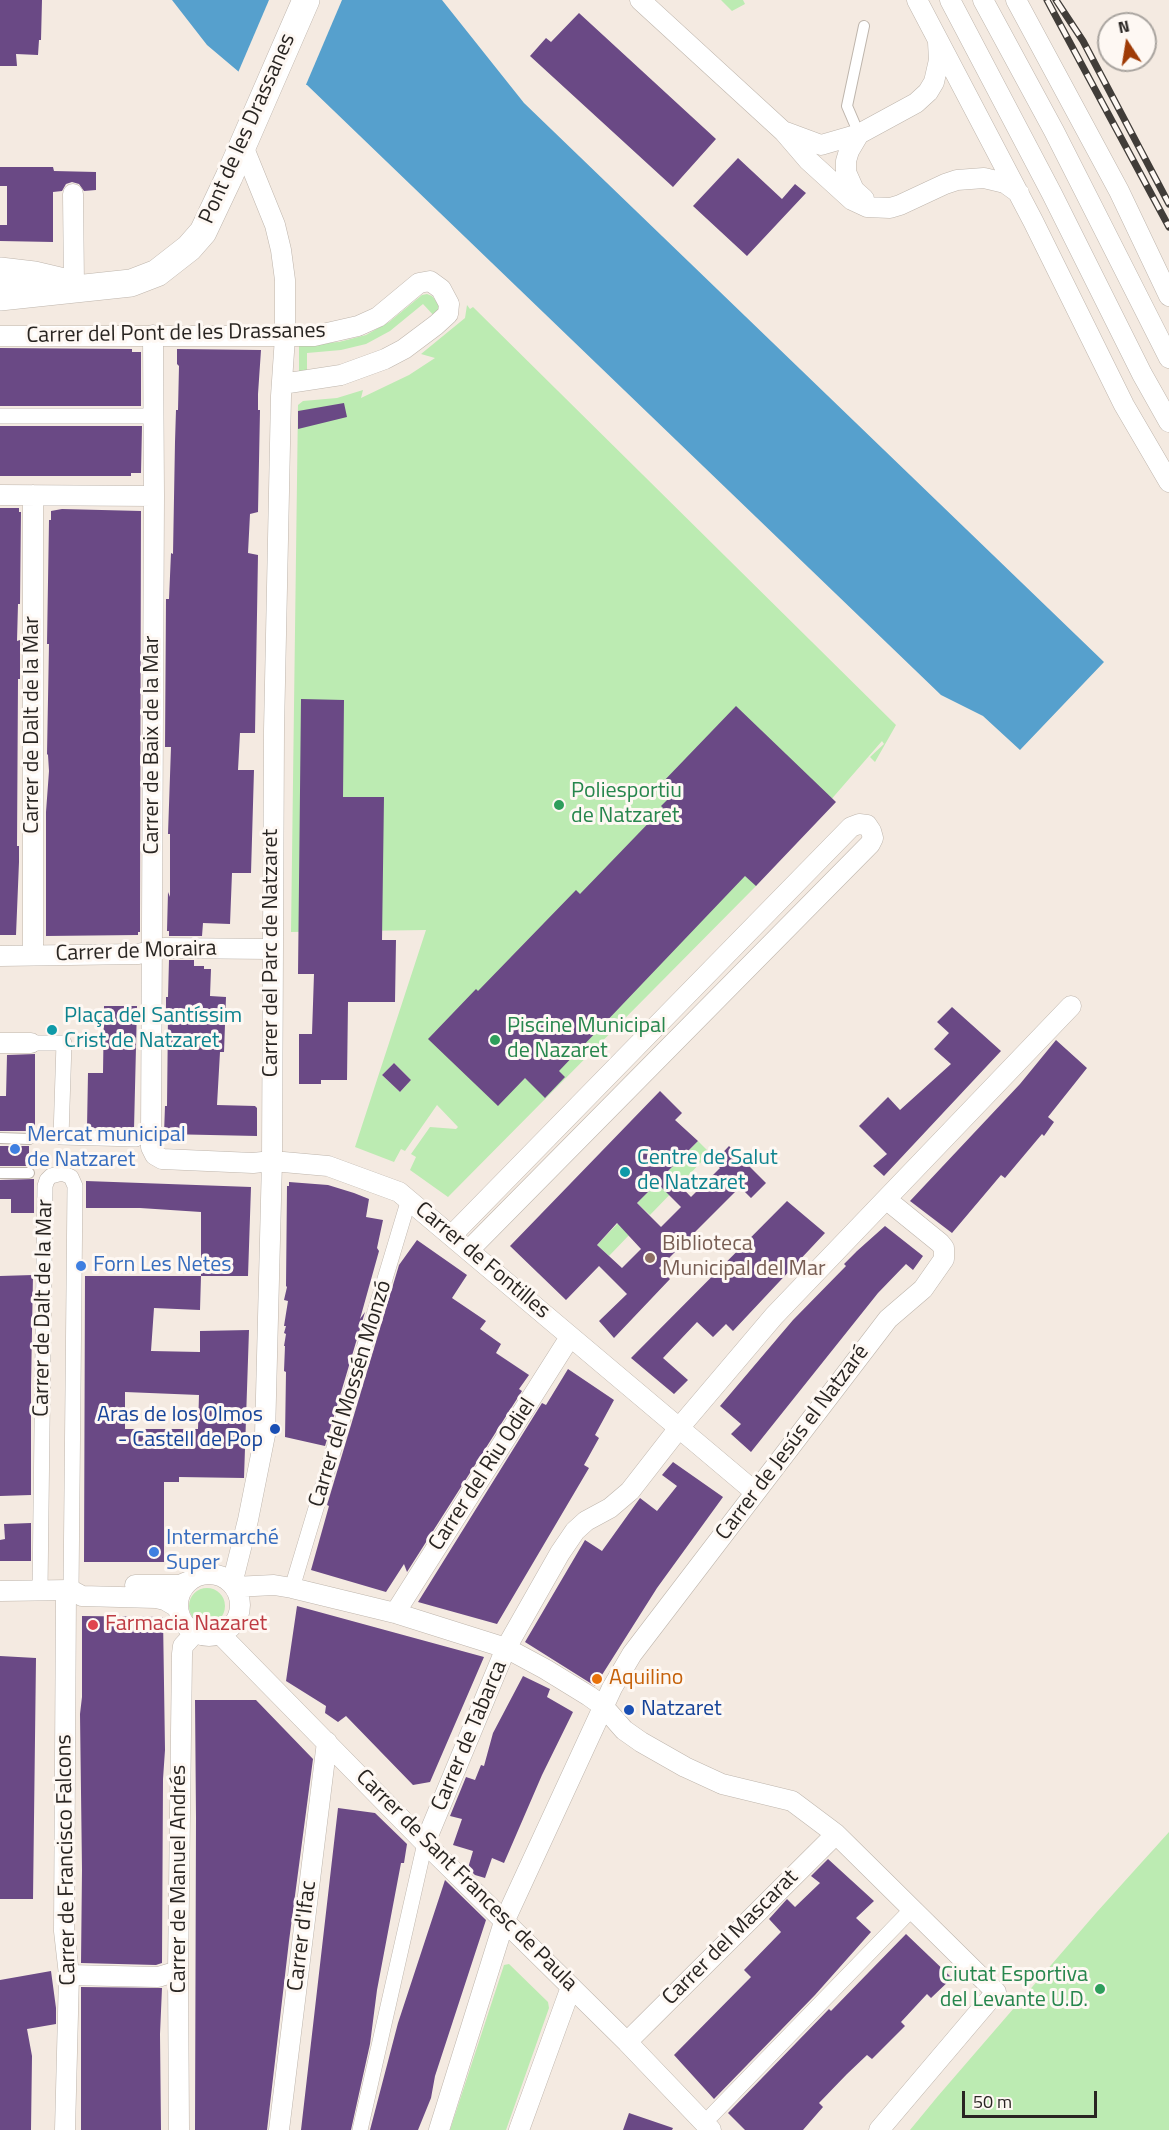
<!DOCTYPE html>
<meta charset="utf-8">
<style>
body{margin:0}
#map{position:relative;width:1169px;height:2130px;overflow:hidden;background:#f4eae1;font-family:"Titillium Web",sans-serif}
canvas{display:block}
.north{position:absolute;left:1097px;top:12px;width:60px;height:60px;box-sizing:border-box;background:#fef8f3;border:2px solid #a9a49f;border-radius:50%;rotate:348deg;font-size:16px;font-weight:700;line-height:24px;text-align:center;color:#292522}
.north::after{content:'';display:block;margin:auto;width:21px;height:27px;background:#9f3b06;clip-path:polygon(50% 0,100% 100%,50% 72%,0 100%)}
.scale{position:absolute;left:962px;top:2091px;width:135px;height:27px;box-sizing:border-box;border:3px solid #292522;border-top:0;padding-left:8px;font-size:18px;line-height:21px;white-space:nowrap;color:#292522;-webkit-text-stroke:4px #fef8f3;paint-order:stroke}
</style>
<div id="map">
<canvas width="1169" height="2130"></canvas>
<div class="north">N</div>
<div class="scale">50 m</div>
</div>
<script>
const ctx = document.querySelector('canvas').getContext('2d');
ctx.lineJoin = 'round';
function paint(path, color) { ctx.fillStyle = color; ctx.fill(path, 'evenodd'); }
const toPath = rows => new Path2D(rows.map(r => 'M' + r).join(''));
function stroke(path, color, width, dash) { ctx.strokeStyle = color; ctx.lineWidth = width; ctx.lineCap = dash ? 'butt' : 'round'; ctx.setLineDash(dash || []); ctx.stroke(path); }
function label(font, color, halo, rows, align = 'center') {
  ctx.font = font + ' "Titillium Web",sans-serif'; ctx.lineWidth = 6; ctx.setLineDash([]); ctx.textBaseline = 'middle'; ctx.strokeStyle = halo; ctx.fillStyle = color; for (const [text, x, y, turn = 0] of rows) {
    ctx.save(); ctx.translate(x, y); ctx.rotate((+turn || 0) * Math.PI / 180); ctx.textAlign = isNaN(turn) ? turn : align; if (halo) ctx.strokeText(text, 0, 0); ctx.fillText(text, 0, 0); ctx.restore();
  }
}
paint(toPath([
 [721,0,743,0,745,4,732,11],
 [427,294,432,296,441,307,436,318,423,304,390,331,366,344,341,350,307,353,307,372,299,372,299,345,339,342,366,335,389,322,422,295],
 [467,305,470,309,473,307,896,725,875,762,870,757,884,744,882,741,756,886,448,1197,410,1170,416,1157,411,1154,430,1127,456,1129,458,1127,437,1105,405,1151,401,1149,394,1162,355,1147,426,930,291,932,298,405,303,401,337,398,363,390,361,398,409,375,435,358,421,354,465,318],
 [394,1063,411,1080,400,1092,382,1075],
 [698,1141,710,1153,650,1215,637,1203],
 [621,1220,633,1231,609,1256,597,1245],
 '189 1606a18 18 0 1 1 36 0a18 18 0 1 1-36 0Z',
 [1169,1832,1169,2130,910,2130,938,2096,1096,1913],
 [509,1964,548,2002,549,2008,506,2130,450,2130,504,1965]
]), '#bcebb2');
paint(toPath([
 [172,0,442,0,524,103,1104,662,1020,750,983,716,941,695,307,85,239,72,207,45]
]), '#56a0cd');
paint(toPath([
 [269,0,342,0,305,87,237,75]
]), '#f4eae1');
paint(toPath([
 [0,0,42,0,41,40,39,40,38,55,16,54,17,66,0,66],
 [579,13,716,139,673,187,530,56,546,38,551,42],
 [738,158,782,199,795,184,806,193,747,256,693,206],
 [0,167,53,167,54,171,96,172,96,190,84,191,79,184,72,182,66,184,62,191,53,192,53,242,0,241,0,225,7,225,7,186,0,186],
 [0,348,132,349,132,352,141,352,141,406,0,406],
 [177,349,261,350,258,394,258,410,260,410,258,512,250,514,248,553,258,555,255,733,240,733,238,770,254,770,251,873,232,873,230,924,203,923,202,936,169,936,169,931,167,931,168,892,170,897,170,834,168,834,171,747,165,747,166,599,169,599,171,553,173,554,175,442,176,410,178,410,179,366,177,364],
 [344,403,347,417,298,429,298,411],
 [0,426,142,426,141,473,131,473,131,476,0,476],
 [0,508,19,508,19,512,21,512,20,604,18,604,17,641,20,640,20,679,18,679,17,846,19,846,19,862,16,935,0,935],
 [62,509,141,511,140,911,140,932,138,932,138,935,46,936,46,812,49,771,48,755,47,754,49,644,47,644,49,520,51,520,51,511],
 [301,699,344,700,343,797,384,797,382,940,396,940,395,1002,348,1002,347,1080,321,1080,321,1084,299,1084,299,1034,312,1034,314,974,298,974],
 [736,706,836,802,756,886,745,876,559,1071,565,1077,545,1098,525,1078,498,1106,428,1039,476,989,478,991,576,890,580,894,663,808,661,806,671,796,660,785],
 [169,960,194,960,194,966,204,966,204,969,211,969,210,996,226,997,224,1052,220,1052,217,1105,255,1106,257,1108,257,1136,164,1134,165,1106,167,1106,168,1016,166,1016,166,997,168,997],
 [104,1006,137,1006,134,1129,87,1128,88,1073,103,1073],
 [952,1007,1001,1051,884,1176,873,1166,887,1154,859,1126,888,1097,900,1110,951,1064,934,1049,949,1033,937,1022],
 [1056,1040,1087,1068,1048,1117,1054,1122,1044,1136,1042,1134,1005,1178,1001,1175,952,1233,910,1201,1020,1084],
 [35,1054,35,1131,0,1131,0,1096,6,1096,7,1055],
 [394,1063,411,1080,400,1092,382,1075],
 [660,1091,682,1113,675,1120,698,1141,667,1172,691,1197,720,1168,714,1162,729,1146,766,1183,751,1198,740,1187,659,1268,670,1279,614,1338,599,1321,627,1294,599,1266,566,1300,510,1246],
 [657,1183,681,1207,661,1227,637,1203],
 [617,1223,641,1249,622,1268,597,1245],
 [0,1146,29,1146,29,1166,0,1166],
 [34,1179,34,1213,11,1213,11,1199,0,1199,0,1180],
 [86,1181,251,1187,248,1276,201,1276,200,1310,154,1308,151,1351,200,1352,200,1331,249,1330,244,1478,179,1477,179,1482,164,1482,164,1562,84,1562,85,1276,201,1276,201,1212,140,1208,86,1208],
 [125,1392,199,1395,198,1429,125,1429],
 [289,1182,328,1185,354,1193,369,1199,366,1217,383,1220,377,1248,379,1251,360,1319,365,1312,325,1446,285,1437,286,1372,284,1371,285,1346,284,1346,286,1334,284,1333,286,1326,284,1326,288,1301,284,1300,287,1287,286,1286,287,1186,289,1186],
 [787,1201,825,1233,733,1331,726,1324,713,1337,697,1322,663,1358,688,1380,674,1394,631,1358],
 [885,1226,923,1256,913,1270,906,1264,878,1293,751,1452,731,1434,741,1424,720,1406,793,1320,846,1266,844,1264,857,1251],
 [417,1240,467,1275,452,1298,486,1321,480,1329,501,1344,496,1353,529,1375,519,1389,522,1391,407,1572,404,1564,386,1592,311,1570,329,1506,327,1505,399,1265],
 [33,1275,31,1386,31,1495,0,1496,0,1276],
 [568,1369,614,1400,595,1435,599,1438,584,1465,589,1468,497,1624,418,1602,542,1403,546,1405],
 [673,1462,723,1497,657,1588,595,1686,525,1642,585,1540,602,1551,640,1498,657,1511,677,1486,662,1475],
 [31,1523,31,1561,0,1561,0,1540,5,1539,4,1524],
 [297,1606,484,1657,430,1782,413,1785,346,1716,338,1722,325,1713,326,1706,286,1681],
 [82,1616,163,1617,165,1750,163,1779,162,1963,156,1965,81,1963,82,1870,80,1714,82,1697],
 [0,1656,36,1658,33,1899,0,1899],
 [523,1676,550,1689,547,1697,573,1712,542,1775,504,1863,492,1858,485,1878,475,1875,468,1868,473,1851,453,1845,462,1819,450,1816,466,1777,475,1780,481,1765,484,1766,493,1733],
 [195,1700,256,1700,313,1759,289,1941,267,2130,195,2130,196,1818],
 [338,1808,375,1813,407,1844,404,1863,401,1863,377,1990,370,2044,351,2130,301,2130],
 [828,1859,874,1901,856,1918,871,1932,815,1995,714,2099,674,2055,751,1977,744,1970,781,1932,769,1919,787,1899,795,1907,820,1883,811,1876],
 [445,1880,486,1920,435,2076,431,2098,418,2130,370,2130,398,2023],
 [906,1934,952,1978,931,1998,927,1994,901,2022,905,2026,872,2059,867,2055,847,2074,819,2103,823,2107,803,2130,745,2130,728,2113,829,2009,831,2011],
 [51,1971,56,2008,56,2024,27,2029,32,2056,31,2130,0,2130,0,1980],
 [81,1987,162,1988,160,2034,161,2130,81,2130],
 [629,2113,673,2128,672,2130,623,2130]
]), '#6a4985');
const service = toPath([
 [859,134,847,106,864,26],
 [0,1138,29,1139],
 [0,1173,29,1173]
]);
const pedestrian = toPath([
 [0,416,153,416],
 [31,1043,64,1043,61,1137,136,1139],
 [292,1588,409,1199],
 [40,1590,45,1186,47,1180,51,1176,62,1173,71,1177,75,1186,71,1590],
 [712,2115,912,1909],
 [360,2130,425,1843]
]);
const minor = toPath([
 [640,0,784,132,808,160,852,200,867,207,890,208,900,205,945,184,957,180,984,178,1005,183,1019,193],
 [917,0,1033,221,1124,405,1169,482],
 [950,0,1052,194,1142,374,1169,422],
 [983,0,1054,131,1169,358],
 [1016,0,1119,191,1169,296],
 [786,132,821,145,859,134,916,103,928,92,934,82,939,60,938,42],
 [859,134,849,151,846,161,846,172,854,190,864,199],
 [73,194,74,285],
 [153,335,154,496,151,1137,151,1147,155,1155,162,1159,253,1163,272,1161,328,1166,399,1192,755,1492],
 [0,336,314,336,358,326,378,317,419,283,430,281,441,289,449,304,448,314,436,325,404,349,385,359,341,375,282,384],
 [0,495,154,496],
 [33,955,33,495],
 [0,956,138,954,164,948,272,949],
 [0,1043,31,1043],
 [452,1235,851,827,859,824,867,825,871,831,873,838,870,844,469,1250],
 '178 1605a31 31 0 1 1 62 0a31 31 0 1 1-62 0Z',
 [232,1584,248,1520,265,1435,272,1161,274,730,281,396,285,337,285,280,281,250,275,225,243,146],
 [135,1585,180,1585,187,1582],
 [234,1587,274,1585,292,1588,395,1613,506,1648,545,1669,589,1696,603,1706,624,1730,641,1742,685,1767,722,1784,792,1801,836,1834,996,1992,879,2130],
 [0,1591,71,1590,82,1596,156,1598,165,1600,177,1607],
 [395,1613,570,1337],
 [220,1634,425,1843,627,2042,711,2130],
 [425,1843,506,1648,560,1553,575,1531,586,1521,610,1508,630,1491,679,1428,774,1316,1071,1006],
 [69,1975,158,1977,178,1971],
 [627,2042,836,1834],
 [65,2130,69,1975,64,1931,66,1590],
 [179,2130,178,1971,182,1654,183,1646,195,1633],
 [279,2130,327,1742],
 [439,2130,504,1922,612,1688,632,1654,888,1319,923,1289,944,1259,944,1248,940,1243,887,1200],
 [519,2130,571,1987]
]);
const secondary = toPath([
 [0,271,34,275,68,283],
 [0,297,131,283,157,273,189,248,203,232,229,177,306,0]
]);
stroke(service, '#beb5ac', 12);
stroke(pedestrian, '#beb5ac', 16);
stroke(minor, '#beb5ac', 21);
stroke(secondary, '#beb5ac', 28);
stroke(service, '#fff', 10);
stroke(pedestrian, '#fff', 15);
stroke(minor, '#fff', 20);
stroke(secondary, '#fff', 27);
const rail = toPath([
 [1047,0,1169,227],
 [1056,0,1083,41,1169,204]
]);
stroke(rail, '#413d39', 7);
stroke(rail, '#fef8f3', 4.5, [14]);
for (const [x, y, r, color] of [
 [559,805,6,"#2e9e5b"],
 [52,1030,6,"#0f9aa8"],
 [495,1040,6,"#2e9e5b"],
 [15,1149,6,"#3f7fe0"],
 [625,1172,6,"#0f9aa8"],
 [650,1258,6,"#8d6e63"],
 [81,1266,6,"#3f7fe0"],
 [275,1429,6,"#1a4fb4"],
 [154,1552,6,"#3f7fe0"],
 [93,1625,6,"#e0444e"],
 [597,1679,6,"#e8710a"],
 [629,1710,6,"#1a4fb4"],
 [1100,1989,6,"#2e9e5b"]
]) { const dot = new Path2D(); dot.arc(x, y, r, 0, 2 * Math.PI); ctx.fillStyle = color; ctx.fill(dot); stroke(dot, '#fef8f3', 2); }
label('22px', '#292522', '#fef8f3', [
 ["Pont de les Drassanes",248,129,-66],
 ["Carrer del Pont de les Drassanes",176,334,-1],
 ["Carrer de Dalt de la Mar",33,725,-90],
 ["Carrer de Baix de la Mar",153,745,-90],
 ["Carrer de Moraira",136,952,-2],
 ["Carrer del Parc de Natzaret",272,953,-90],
 ["Carrer de Fontilles",482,1261,40],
 ["Carrer de Dalt de la Mar",44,1308,-89],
 ["Carrer del Mossén Monzó",351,1394,-73],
 ["Carrer de Jesús el Natzaré",793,1443,-53],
 ["Carrer del Riu Odiel",483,1475,-57],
 ["Carrer de Tabarca",470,1736,-67],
 ["Carrer de Francisco Falcons",67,1860,-91],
 ["Carrer de Manuel Andrés",180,1879,-90],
 ["Carrer de Sant Francesc de Paula",466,1881,45],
 ["Carrer d'Ifac",303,1936,-83],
 ["Carrer del Mascarat",731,1938,-45]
]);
label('22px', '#27864d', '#fef8f3', [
 ["Poliesportiu",571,792],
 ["de Natzaret",571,817],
 ["Piscine Municipal",507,1027],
 ["de Nazaret",507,1052],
 ["Ciutat Esportiva",1088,1976,"right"],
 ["del Levante U.D.",1088,2001,"right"]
], 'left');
label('22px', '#0d838f', '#fef8f3', [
 ["Plaça del Santíssim",64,1017],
 ["Crist de Natzaret",64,1042],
 ["Centre de Salut",637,1159],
 ["de Natzaret",637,1184]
], 'left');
label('22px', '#366cbe', '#fef8f3', [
 ["Mercat municipal",27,1136],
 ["de Natzaret",27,1161],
 ["Forn Les Netes",93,1266],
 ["Intermarché",166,1539],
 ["Super",166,1564]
], 'left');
label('22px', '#785e54', '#fef8f3', [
 ["Biblioteca",662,1245],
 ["Municipal del Mar",662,1270]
], 'left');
label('22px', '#164399', '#fef8f3', [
 ["Aras de los Olmos",263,1416],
 ["- Castell de Pop",263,1441],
 ["Natzaret",641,1710,"left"]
], 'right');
label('22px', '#be3a42', '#fef8f3', [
 ["Farmacia Nazaret",105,1625]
], 'left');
label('22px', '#c56008', '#fef8f3', [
 ["Aquilino",609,1679]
], 'left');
</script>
